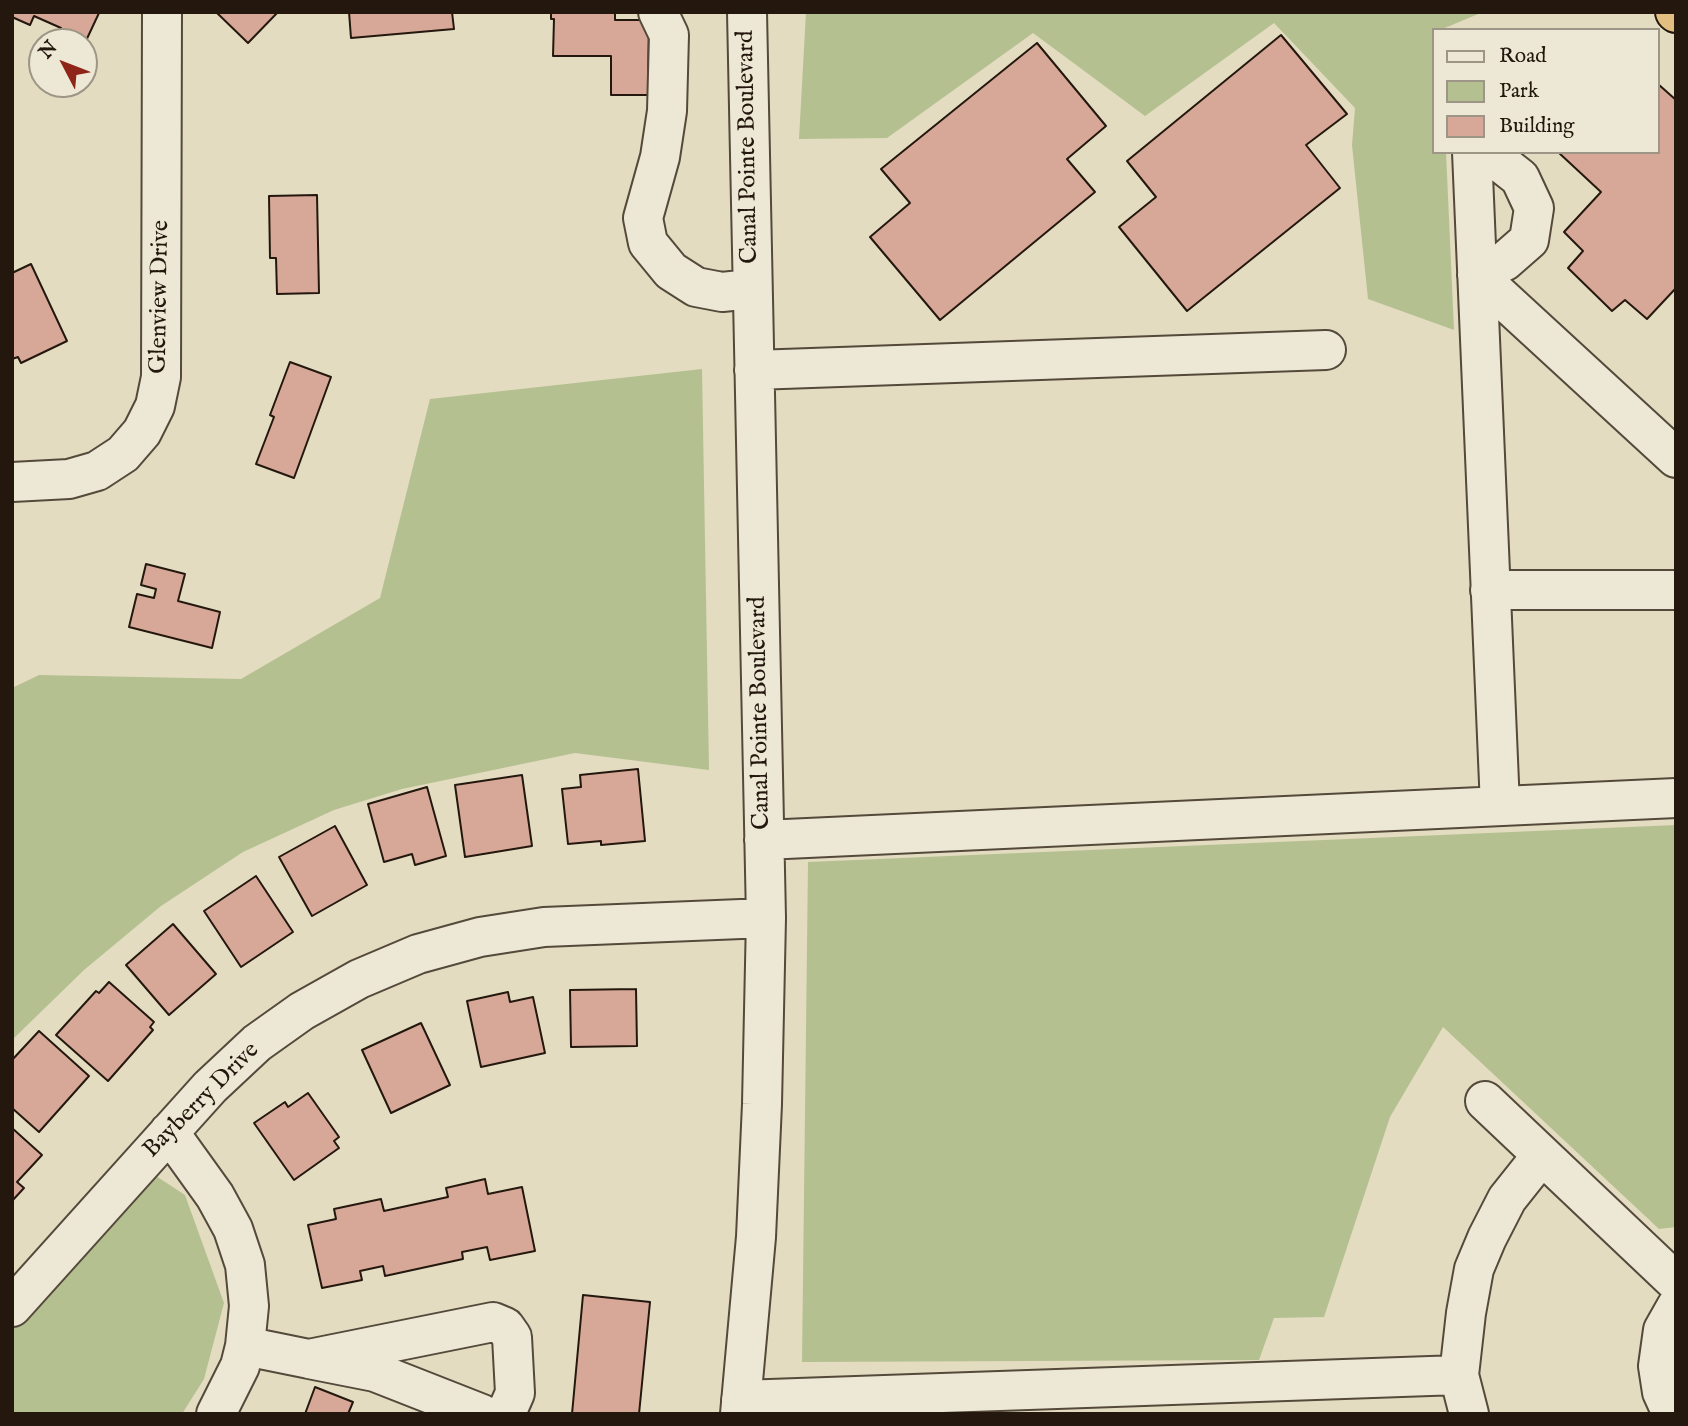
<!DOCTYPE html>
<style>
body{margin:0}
#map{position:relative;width:1688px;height:1426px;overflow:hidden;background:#e3dcc0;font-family:"IM FELL English",serif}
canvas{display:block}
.frame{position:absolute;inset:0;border:14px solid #24180e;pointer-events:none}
.legend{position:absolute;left:1432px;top:28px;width:228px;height:126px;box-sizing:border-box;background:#ede8d6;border:2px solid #9d9586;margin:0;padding:9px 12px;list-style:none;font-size:21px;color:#24180e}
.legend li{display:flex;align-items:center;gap:14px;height:35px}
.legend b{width:35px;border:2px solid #9d9586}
.north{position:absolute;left:28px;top:28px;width:70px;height:70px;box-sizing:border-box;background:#ede8d6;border:2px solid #9d9586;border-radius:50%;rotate:312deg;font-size:19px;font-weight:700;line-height:28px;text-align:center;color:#24180e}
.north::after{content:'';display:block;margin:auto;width:24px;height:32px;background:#8f2418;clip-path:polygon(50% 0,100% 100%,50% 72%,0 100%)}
</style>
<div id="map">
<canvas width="1688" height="1426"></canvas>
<div class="frame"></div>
<ul class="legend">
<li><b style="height:9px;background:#ede8d6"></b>Road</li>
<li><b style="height:19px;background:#b5c091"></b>Park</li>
<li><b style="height:19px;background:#d7a897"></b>Building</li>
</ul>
<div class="north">N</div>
</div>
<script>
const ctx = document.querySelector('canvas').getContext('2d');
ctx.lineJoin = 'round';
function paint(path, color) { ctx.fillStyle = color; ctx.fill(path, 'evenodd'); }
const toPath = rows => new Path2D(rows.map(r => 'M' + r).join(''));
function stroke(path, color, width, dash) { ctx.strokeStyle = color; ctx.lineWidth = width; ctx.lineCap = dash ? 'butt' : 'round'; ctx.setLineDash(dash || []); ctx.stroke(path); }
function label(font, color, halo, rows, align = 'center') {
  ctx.font = font + ' "IM FELL English",serif'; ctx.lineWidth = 5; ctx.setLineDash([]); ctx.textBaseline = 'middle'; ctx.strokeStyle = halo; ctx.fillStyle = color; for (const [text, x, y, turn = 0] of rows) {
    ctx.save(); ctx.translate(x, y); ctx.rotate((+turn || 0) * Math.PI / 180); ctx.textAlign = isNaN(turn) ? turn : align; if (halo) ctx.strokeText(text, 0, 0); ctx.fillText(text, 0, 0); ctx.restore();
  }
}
paint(toPath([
 [806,12,1483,12,1440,30,1434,30,1434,152,1446,152,1454,330,1368,299,1352,145,1355,108,1274,23,1145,116,1033,33,887,138,799,139],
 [702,369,709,770,575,753,402,789,334,810,243,852,161,906,84,970,12,1040,12,688,39,675,241,679,380,598,430,399],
 [1676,825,1676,1227,1659,1229,1443,1027,1390,1117,1324,1317,1274,1318,1259,1360,802,1362,808,862],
 [156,1176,185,1195,224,1303,204,1379,182,1414,12,1414,12,1330,135,1191]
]), '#b5c091');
const building = toPath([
 [12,12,97,12,99,13,84,45,84,42,54,42,61,28,34,16,30,25,12,17,12,12],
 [216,12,278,12,248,43,216,12],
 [349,12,452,12,454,29,351,38,349,12],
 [551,12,615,12,615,20,649,20,648,95,611,95,611,56,553,56,554,19,551,19,551,12],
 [1281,35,1347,114,1306,145,1340,188,1187,311,1119,227,1156,197,1127,161,1281,35],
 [1037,43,1106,126,1067,159,1095,192,940,320,870,237,910,203,881,169,1037,43],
 [1658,84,1676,100,1676,288,1647,319,1625,300,1612,311,1568,268,1583,251,1564,232,1601,192,1558,152,1658,152,1658,84],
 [317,195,319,293,277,294,276,258,270,258,269,196,317,195],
 [31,264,67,341,21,363,18,357,12,359,12,273,31,264],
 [290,362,331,377,294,478,256,464,274,417,270,415,290,362],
 [146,564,185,574,178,601,220,612,212,648,129,627,137,594,154,598,156,589,141,585,146,564],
 [638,769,645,841,601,845,601,841,568,844,562,789,581,787,580,775,638,769],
 [522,775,532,846,465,857,455,785,522,775],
 [427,787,446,856,415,865,412,854,384,862,368,804,427,787],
 [335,826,367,885,312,916,279,857,335,826],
 [256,876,293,932,241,967,204,911,256,876],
 [173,924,216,974,169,1015,126,965,173,924],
 [109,982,154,1022,150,1027,153,1030,108,1081,56,1035,96,991,99,993,109,982],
 [636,989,637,1046,571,1047,570,990,636,989],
 [508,992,510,1002,533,997,545,1053,481,1067,467,1001,508,992],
 [421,1023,450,1085,391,1113,362,1050,421,1023],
 [39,1031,89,1076,39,1132,12,1108,12,1060,39,1031],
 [308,1093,339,1137,334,1141,339,1148,294,1180,254,1123,285,1102,288,1107,308,1093],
 [12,1128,42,1155,17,1182,24,1188,12,1201,12,1128],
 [485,1179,488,1194,522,1187,535,1251,490,1260,487,1247,462,1252,463,1259,385,1276,383,1266,360,1271,362,1280,322,1288,308,1225,336,1219,334,1209,381,1199,384,1211,448,1197,446,1188,485,1179],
 [583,1295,650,1302,639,1414,572,1414,583,1295],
 [315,1387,353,1402,348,1414,305,1414,315,1387]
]);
paint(building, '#d7a897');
stroke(building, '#24180e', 2);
const minor = toPath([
 [658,12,669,35,667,111,660,157,643,218,648,243,671,271,696,287,722,292,751,289],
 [1472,152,1500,806],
 [1477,275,1676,458],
 [1477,275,1505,261,1529,240,1534,208,1520,178,1487,152],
 [754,370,1326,350],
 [12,482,69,479,97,471,123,454,142,432,155,406,161,377,162,12],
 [1490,590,1676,590],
 [764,840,1676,798],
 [1485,1101,1676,1282],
 [169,1132,215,1196,233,1229,245,1265,249,1306,245,1346,240,1366,216,1414],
 [12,1307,210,1087,257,1043,302,1011,359,979,418,954,480,937,544,927,766,918],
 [245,1346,309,1359],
 [741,1400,1459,1375],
 [482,1414,375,1372,309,1359,493,1322,505,1327,512,1337,515,1393,508,1409,502,1414],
 [740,1414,756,1237,762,1104,766,918,747,12],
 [1469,1414,1459,1375,1466,1313,1474,1269,1487,1238,1507,1199,1542,1155],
 [1672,1414,1662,1392,1658,1366,1663,1330,1676,1307]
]);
const highway = toPath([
 [1675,12,1676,13]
]);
stroke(minor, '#54493a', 42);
stroke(highway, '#24180e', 42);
stroke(minor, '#ede8d6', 38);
stroke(highway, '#e2be80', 38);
label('24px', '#24180e', '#ede8d6', [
 ["Canal Pointe Boulevard",749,147,-91],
 ["Glenview Drive",161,297,-89],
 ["Canal Pointe Boulevard",761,713,-91],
 ["Bayberry Drive",202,1101,-45]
]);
</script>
